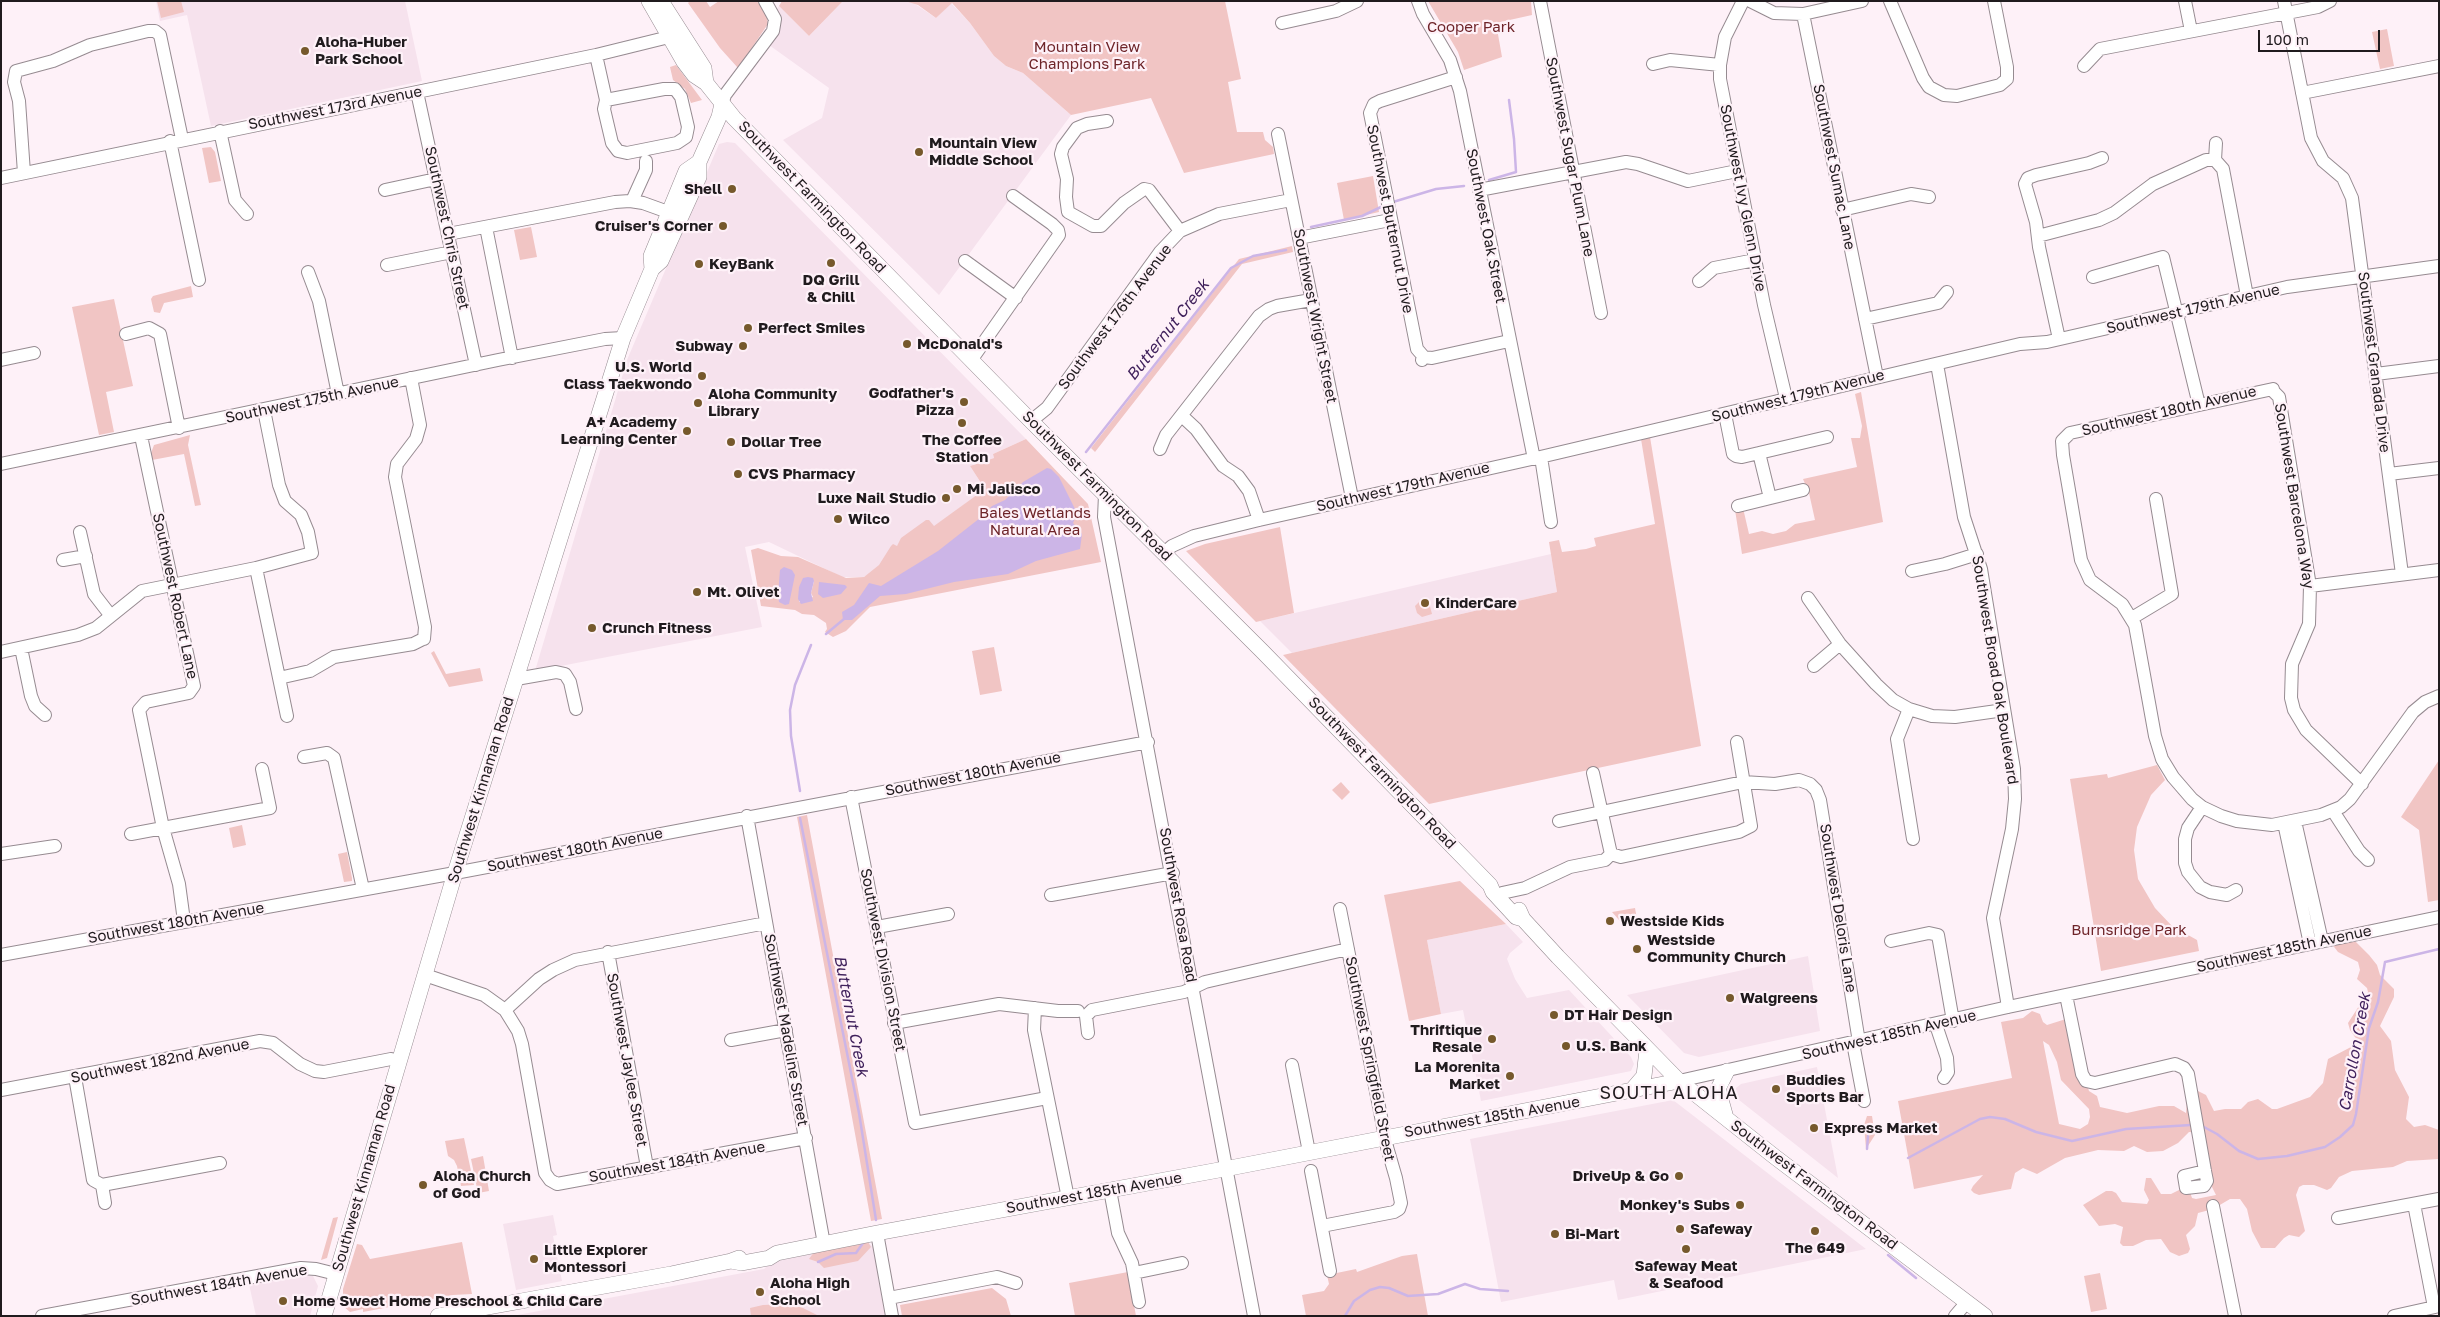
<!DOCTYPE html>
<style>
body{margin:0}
#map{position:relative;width:2440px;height:1317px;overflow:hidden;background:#fef1f8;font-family:"Golos Text",sans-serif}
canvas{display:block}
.frame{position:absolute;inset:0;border:2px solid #201b1e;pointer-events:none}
.scale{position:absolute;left:2258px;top:30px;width:122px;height:22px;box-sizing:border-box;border:2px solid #201b1e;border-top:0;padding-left:6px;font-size:15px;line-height:18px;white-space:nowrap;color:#201b1e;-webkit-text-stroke:4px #fef1f8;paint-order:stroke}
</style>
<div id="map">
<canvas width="2440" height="1317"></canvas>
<div class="frame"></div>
<div class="scale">100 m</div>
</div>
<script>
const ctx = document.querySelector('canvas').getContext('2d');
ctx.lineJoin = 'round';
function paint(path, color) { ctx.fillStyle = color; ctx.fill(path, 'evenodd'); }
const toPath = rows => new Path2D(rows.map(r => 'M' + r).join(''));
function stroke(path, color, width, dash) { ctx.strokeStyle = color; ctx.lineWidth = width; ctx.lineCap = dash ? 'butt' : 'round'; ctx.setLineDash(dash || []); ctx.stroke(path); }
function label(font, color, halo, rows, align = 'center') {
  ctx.font = font + ' "Golos Text",sans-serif'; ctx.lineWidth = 4.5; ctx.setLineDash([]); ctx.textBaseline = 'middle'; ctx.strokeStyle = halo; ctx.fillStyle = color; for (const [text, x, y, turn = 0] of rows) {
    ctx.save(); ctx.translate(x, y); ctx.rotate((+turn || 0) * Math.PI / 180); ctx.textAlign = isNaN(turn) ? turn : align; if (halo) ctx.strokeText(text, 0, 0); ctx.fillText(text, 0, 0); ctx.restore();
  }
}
paint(toPath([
 [156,1,405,1,422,81,211,126,187,15,160,21],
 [843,1,912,2,936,18,951,3,970,23,994,56,1006,66,1023,73,1071,115,939,295,783,140,822,118,829,88,769,45,780,17,777,9,779,6,809,36],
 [727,142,735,143,1026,439,993,454,994,458,970,466,985,489,934,527,897,546,874,571,864,577,842,577,769,542,745,547,762,627,535,671,627,360,716,151,719,144],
 [1551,554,1557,592,1292,653,1260,621],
 [1506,924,1523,942,1510,953,1507,959,1515,979,1527,998,1569,990,1631,1057,1634,1064,1631,1071,1481,1101,1463,1010,1441,1014,1427,940],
 [1808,956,1820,1031,1699,1057,1684,1053,1627,995],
 [1817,1067,1835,1162,1838,1178,1739,1100,1735,1094,1736,1088,1741,1084],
 [1673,1100,1866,1249,1618,1300,1614,1280,1501,1302,1470,1139],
 [553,1215,557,1235,553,1236,562,1281,516,1290,503,1224],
 [868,1242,873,1247,885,1316,512,1316,764,1269,773,1262],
 [301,1275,313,1276,318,1286,310,1316,256,1316,249,1284]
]), '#f6e2ed');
paint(toPath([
 [157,1,181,1,184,12,161,18],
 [690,1,706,1,710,7,719,1,757,1,766,13,768,24,738,68,720,48,688,3],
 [782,1,843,1,809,36,779,6],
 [905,1,1225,1,1241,79,1228,82,1237,132,1263,132,1265,140,1273,147,1274,154,1184,173,1151,98,1071,115,1023,73,1006,66,994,56,970,23,952,3,936,18,918,5],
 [1428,1,1531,1,1532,15,1496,23,1502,57,1464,70,1458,52],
 [2387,29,2394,66,2380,69,2372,32],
 [676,65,702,100,691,103,685,89,673,80,670,67],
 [211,147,215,152,221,181,209,183,202,148],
 [1373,176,1379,212,1344,220,1337,183],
 [531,227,537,257,520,260,514,230],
 [1292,246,1293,252,1242,264,1095,452,1091,448,1239,259],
 [191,286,193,297,164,303,160,313,154,312,151,299,153,296],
 [114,299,133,386,106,392,114,432,99,435,72,307],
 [1861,392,1883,522,1742,554,1735,510,1743,508,1749,534,1762,531,1773,534,1786,531,1795,524,1815,520,1809,493,1803,479,1857,467,1851,438,1860,438,1862,426,1855,394],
 [190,435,188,445,201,505,195,506,184,454,152,460,151,453,154,445],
 [1650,437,1701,746,1429,804,1283,655,1557,592,1549,542,1559,540,1562,552,1586,549,1596,546,1594,538,1655,524,1641,439],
 [1026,439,1088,504,1101,562,870,607,846,631,833,637,825,632,827,629,826,623,814,615,802,614,795,610,761,606,751,550,758,548,781,556,798,557,846,578,864,577,879,565,891,546,893,544,897,546,901,538,926,520,929,520,934,526,985,489,970,466,994,458,993,454],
 [781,574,791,593,789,598,778,595],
 [814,581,811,593,813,597,799,602,799,587],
 [1280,527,1294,613,1256,622,1186,551,1205,544],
 [1428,599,1432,614,1422,617,1417,613,1415,606,1420,601],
 [994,647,1002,691,980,695,972,651],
 [434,651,446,674,480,668,483,681,449,687,431,653],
 [2439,760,2439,900,2428,902,2419,830,2401,817],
 [2157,765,2165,780,2151,795,2137,827,2134,850,2138,879,2155,908,2172,926,2197,940,2199,951,2101,971,2070,779,2107,774,2108,778],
 [1341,782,1350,792,1342,800,1332,790],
 [807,815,882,1219,871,1221,797,817],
 [242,825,246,845,233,848,229,828],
 [347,852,352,878,352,881,344,882,338,854],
 [1460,881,1506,924,1427,940,1441,1014,1409,1021,1384,895],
 [1635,908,1637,919,1626,928,1612,912],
 [2345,938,2355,941,2369,955,2377,965,2380,975,2394,989,2394,997,2380,1026,2391,1041,2395,1070,2409,1097,2406,1119,2414,1127,2425,1125,2439,1130,2439,1159,2407,1161,2393,1167,2352,1171,2339,1177,2331,1188,2327,1190,2314,1185,2303,1185,2299,1187,2296,1195,2305,1231,2299,1237,2289,1235,2284,1238,2275,1248,2261,1248,2252,1231,2247,1209,2240,1199,2230,1199,2213,1209,2198,1213,2195,1226,2186,1235,2190,1249,2188,1253,2179,1256,2170,1252,2161,1239,2146,1240,2133,1246,2123,1246,2120,1243,2123,1227,2115,1224,2099,1226,2083,1205,2106,1191,2112,1191,2116,1193,2122,1202,2147,1204,2149,1200,2144,1190,2146,1178,2151,1178,2161,1194,2171,1194,2181,1189,2189,1189,2192,1198,2196,1199,2216,1195,2212,1187,2204,1133,2189,1132,2178,1143,2163,1151,2147,1152,2134,1146,2124,1151,2098,1150,2065,1158,2037,1174,2023,1168,2015,1173,2011,1189,2005,1190,1979,1195,1974,1193,1971,1190,1973,1186,1983,1175,1914,1189,1898,1101,2012,1078,2001,1022,2023,1018,2032,1011,2040,1014,2043,1022,2047,1025,2066,1019,2089,1091,2097,1096,2100,1107,2127,1113,2159,1106,2174,1106,2186,1113,2187,1100,2198,1091,2206,1095,2214,1111,2225,1109,2241,1109,2248,1102,2258,1099,2272,1109,2277,1109,2310,1097,2323,1083,2328,1059,2351,1047,2357,1040,2350,1030,2348,1023,2368,992,2367,988,2357,979,2360,970,2358,962,2338,952,2331,943],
 [2043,1041,2049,1045,2057,1062,2061,1080,2089,1109,2090,1117,2088,1124,2080,1129,2059,1124],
 [1867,1116,1872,1116,1875,1135,1866,1149,1864,1125],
 [464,1138,474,1185,461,1186,457,1166,454,1160,448,1156,445,1141],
 [483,1156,489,1191,478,1193,471,1159],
 [338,1217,327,1258,321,1260,333,1218],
 [462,1242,472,1294,453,1295,363,1312,363,1309,350,1312,343,1306,343,1289,357,1244,362,1245,370,1259],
 [868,1242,871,1247,858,1261,824,1268,818,1262,809,1259,814,1252],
 [1417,1254,1428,1316,1306,1316,1302,1295,1324,1291,1329,1284,1327,1275,1356,1269,1357,1272,1402,1256],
 [1128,1272,1136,1316,1075,1316,1069,1283],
 [2100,1273,2107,1309,2091,1312,2084,1276],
 [992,1288,1006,1299,1011,1316,902,1316,900,1305],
 [786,1304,801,1307,819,1316,751,1316,750,1308,763,1305]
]), '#f1c5c4');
paint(toPath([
 [1047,468,1051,469,1059,477,1075,509,1076,516,1073,523,1082,534,1080,549,1036,561,1008,574,954,582,906,594,880,596,852,620,843,620,842,612,854,605,869,583,881,586,938,551,980,518,992,506,1005,500,1023,482],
 [784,567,792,570,795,575,789,604,785,605,779,602,778,595,780,570],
 [808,577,813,578,814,581,811,593,813,601,801,604,798,599,799,587,803,578],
 [819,582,845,585,847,587,841,594,823,598,818,594]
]), '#ccb5e7');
stroke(toPath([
 [1489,180,1516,172,1514,139,1509,100],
 [1393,202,1436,189,1464,186],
 [1311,227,1362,216,1381,207],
 [1086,452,1231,268,1253,256,1286,250],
 [826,634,844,619],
 [800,791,791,736,790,710,795,685,811,645],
 [800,818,859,1113,876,1220],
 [2204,1127,2217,1134,2239,1151,2258,1159,2287,1156,2325,1147,2340,1137,2353,1125,2356,1114,2369,1028,2378,1002,2385,962,2439,949],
 [1867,1149,1868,1136],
 [1908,1158,1980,1119,1990,1117,2005,1119,2036,1132,2072,1141,2126,1129,2191,1125],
 [1888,1255,1916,1278],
 [818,1262,836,1254,856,1253,863,1243],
 [1345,1316,1354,1301,1370,1290,1380,1287,1389,1288,1408,1296,1438,1294,1465,1284,1480,1289,1508,1291]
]), '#ccb5e7', 2.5);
const minor = toPath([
 [1418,1,1423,14,1450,60,1460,91,1534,459],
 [1540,1,1601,313],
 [1743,1,1725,37,1720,65,1720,79,1764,305,1786,398],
 [1750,1,1774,13,1803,14,1877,377],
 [1890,1,1923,78,1929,87,1944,95,1957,96,2000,85,2007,79,2007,67,1994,1],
 [2185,1,2191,31],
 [2284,1,2311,138,2323,161,2343,178,2352,198,2402,574],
 [1803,14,1862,1],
 [1282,23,1336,11,1357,1],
 [596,55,606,100,604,109,612,143,618,151,627,153,677,143,686,137,688,127,681,97,675,89,664,89,606,100],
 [1653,64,1670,60,1720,65],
 [2084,66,2100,49,2318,7,2330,1],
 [417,92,476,365],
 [2302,93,2439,66],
 [722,104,725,95,773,31,775,19,765,1],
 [1107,121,1087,124,1077,128,1063,147,1061,154,1067,179,1066,197,1068,212,1093,226,1101,226,1124,203,1144,189,1149,190,1180,231],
 [220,131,235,200,247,214],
 [1278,134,1352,498],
 [170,141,199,280],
 [2216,143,2215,160,2223,169,2247,296],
 [24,173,19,101,14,82,16,71,53,61,90,45,148,31,155,31,160,35,182,139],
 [1,178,596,55,669,37],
 [385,190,436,179],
 [1479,190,1626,162,1638,164,1688,181,1737,171],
 [632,201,646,170,646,161],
 [1842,210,1911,194,1929,197],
 [486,227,512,358],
 [448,234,615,202,630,201,643,203,668,212],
 [2038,236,2099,220,2114,213,2153,184,2206,160,2215,160],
 [1299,238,1390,220],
 [965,261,1016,298],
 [387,265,452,252],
 [308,272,319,301,338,394],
 [2093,277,2163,257,2199,405],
 [1699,281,1714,268,1755,260],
 [1865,319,1938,303,1947,292],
 [126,334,149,328,160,334,179,428],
 [2059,339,2039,247,2036,222,2025,184,2028,178,2036,175,2089,163,2102,158],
 [1424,357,1417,349,1370,113,1374,104,1380,101,1456,77],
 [972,359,1059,235,1058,230,1052,224,1013,196],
 [1,360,34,353],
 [1422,360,1424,357,1432,358,1509,341],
 [1937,364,1964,517,1981,569,2014,769,2015,799,2012,829,1993,918,2008,1007],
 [2376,374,2439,366],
 [411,378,420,425,416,439,397,464,395,477,425,627,424,639],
 [2273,389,2070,433,2062,441,2063,455,2081,560,2090,580,2122,604,2135,625,2155,736,2162,759,2173,777,2192,799,2202,807,2221,816,2237,821,2272,825,2321,815,2341,807,2350,799,2413,712,2425,702,2439,696],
 [2272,390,2279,397,2310,586,2309,624,2292,664,2291,698,2294,710,2306,730,2362,784],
 [264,410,279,485,285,501,301,515,308,532,312,553,256,568,287,716],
 [1725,414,1733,454,1736,456,1742,457,1827,437],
 [1182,416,1196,429,1223,466,1238,476,1249,491,1259,520],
 [1031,421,1047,408,1160,252,1180,231,1219,214,1291,200],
 [141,436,194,686,189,693,146,702,139,710,163,828,179,884,184,921],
 [1160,449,1166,435,1259,316,1269,309,1277,306,1311,300],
 [1759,453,1770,498],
 [1541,457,1551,522],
 [1,464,498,360,605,339,623,338],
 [2389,474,2439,468],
 [1105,495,1104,517,1254,1316],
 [1738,506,1803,490],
 [80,532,94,594,111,616],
 [1164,553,1172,546,1194,536,1259,520,1536,458,2020,344,2047,342,2287,287,2439,266],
 [63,560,86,556],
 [1912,571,1945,564,1977,554],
 [2310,586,2439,570],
 [1808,598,1840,644,1876,684,1893,700,1909,709,1932,716,1955,717,2004,710],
 [2132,618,2172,594,2156,499],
 [21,648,31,696,35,706,45,715],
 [1,652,78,635,96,628,142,591,256,568],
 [1814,666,1840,644],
 [279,678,310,671,334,657,413,644,423,639],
 [516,679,556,672,565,674,570,682,576,709],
 [1909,709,1897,739,1913,839],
 [304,757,327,753,334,758,363,889],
 [1593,773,1611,854],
 [851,797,915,1123,1047,1098],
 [2202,807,2188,828,2185,839,2185,863,2188,872,2200,887,2210,892,2227,895,2236,890],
 [2333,811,2359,851,2368,860],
 [747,816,824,1244],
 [1559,821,1743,782,1775,784,1799,780,1810,784,1816,790,1820,800,1859,1042],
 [2295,821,2322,941],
 [2284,823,2310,944],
 [131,834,270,808,262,769],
 [1,854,55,846],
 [1502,893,1525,888,1570,867,1605,860,1611,854,1621,857,1739,832,1751,826,1737,742],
 [1051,895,1173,873],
 [877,927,948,914],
 [1891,941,1929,933,1938,935,1953,1021],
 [608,952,647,1167],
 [1,955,455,873,1148,742],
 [425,975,484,995,505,1010,518,1031,522,1044,545,1173,550,1180,557,1184,806,1138],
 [2066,995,2082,1074,2086,1081,2095,1083,2175,1064,2184,1068,2188,1074,2205,1171,2207,1181,2204,1186,2186,1188,2184,1176,2205,1171],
 [1035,1008,1034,1030,1068,1198],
 [505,1010,539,979,553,970,575,960,766,923],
 [894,1023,999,1004,1058,1011,1078,1011],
 [1936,1025,1947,1058,1948,1072,1944,1078],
 [1088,1033,1086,1016,1092,1010,1184,992,1205,982,1348,949],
 [731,1040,786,1030],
 [1853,1043,1864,1101],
 [1292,1065,1309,1152],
 [75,1077,93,1180,102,1185,105,1203],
 [1679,1081,2008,1007,2439,917],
 [1,1090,260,1041,273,1043,300,1064,315,1071,324,1072,391,1059,398,1061],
 [1311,1171,1330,1271],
 [102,1185,220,1163],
 [1110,1190,1118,1233,1132,1263,1139,1302],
 [2414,1204,2434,1307],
 [2213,1206,2235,1316],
 [2338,1218,2439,1199],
 [1322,1226,1394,1212,1399,1209,1401,1203,1396,1178,1387,1147,1340,909],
 [877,1233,892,1316],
 [1134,1273,1182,1263],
 [889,1298,997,1277,1016,1283],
 [42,1316,301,1268,316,1269,336,1274],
 [1955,1316,1967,1302],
 [2394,1316,2439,1306]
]);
const major = toPath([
 [649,1,684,62,694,75,706,83,734,118,1031,421,1262,651,1490,885,1493,892,1516,917,1523,919],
 [661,1,704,68,706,83],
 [652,269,651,256,686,171,699,162],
 [1519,910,1523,919,1558,957,1679,1081,1775,1157,1985,1316],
 [1632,1090,1644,1076,1647,1050],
 [1726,1118,1718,1089,1727,1071],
 [731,1261,742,1263,769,1258,777,1253,877,1233,1235,1167,1679,1081],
 [324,1316,455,873,623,338,652,269,661,261,699,177,699,162,719,117,722,104],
 [438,1316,671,1274,731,1261,739,1258]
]);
stroke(minor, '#968b91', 14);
stroke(major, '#968b91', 16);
stroke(minor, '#fff', 12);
stroke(major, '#fff', 15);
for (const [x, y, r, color] of [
 [305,51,5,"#76592c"],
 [919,152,5,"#76592c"],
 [732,189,5,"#76592c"],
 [723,226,5,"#76592c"],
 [831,263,5,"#76592c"],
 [699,264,5,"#76592c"],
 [748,328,5,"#76592c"],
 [907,344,5,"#76592c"],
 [743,346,5,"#76592c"],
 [702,376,5,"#76592c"],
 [964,402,5,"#76592c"],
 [698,403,5,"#76592c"],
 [962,423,5,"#76592c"],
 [687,431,5,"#76592c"],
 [731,442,5,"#76592c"],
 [738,474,5,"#76592c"],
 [957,489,5,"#76592c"],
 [946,498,5,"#76592c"],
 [838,519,5,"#76592c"],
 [697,592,5,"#76592c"],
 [1425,603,5,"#76592c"],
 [592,628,5,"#76592c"],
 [1610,921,5,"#76592c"],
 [1637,949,5,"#76592c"],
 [1730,998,5,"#76592c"],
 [1554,1015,5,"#76592c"],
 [1492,1039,5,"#76592c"],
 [1566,1046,5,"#76592c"],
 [1510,1076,5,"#76592c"],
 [1776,1089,5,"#76592c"],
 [1814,1128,5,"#76592c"],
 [1679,1176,5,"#76592c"],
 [423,1185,5,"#76592c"],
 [1740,1205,5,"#76592c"],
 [1680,1229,5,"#76592c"],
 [1815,1231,5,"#76592c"],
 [1555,1234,5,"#76592c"],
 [1686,1249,5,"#76592c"],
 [534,1259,5,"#76592c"],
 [760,1292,5,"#76592c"],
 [283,1301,5,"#76592c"]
]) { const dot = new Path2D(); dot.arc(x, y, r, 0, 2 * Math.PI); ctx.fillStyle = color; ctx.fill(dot); stroke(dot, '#fef1f8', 2); }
label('15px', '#6e2429', '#fef1f8', [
 ["Cooper Park",1471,27],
 ["Mountain View",1087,47],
 ["Champions Park",1087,64],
 ["Bales Wetlands",1035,513],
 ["Natural Area",1035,530],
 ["Burnsridge Park",2129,930]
]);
label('bold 15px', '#201b1e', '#fef1f8', [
 ["Aloha-Huber",315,42],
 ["Park School",315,59],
 ["Mountain View",929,143],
 ["Middle School",929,160],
 ["Shell",722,189,"right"],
 ["Cruiser's Corner",713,226,"right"],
 ["KeyBank",709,264],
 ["DQ Grill",831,280,"center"],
 ["& Chill",831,297,"center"],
 ["Perfect Smiles",758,328],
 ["McDonald's",917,344],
 ["Subway",733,346,"right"],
 ["U.S. World",692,367,"right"],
 ["Class Taekwondo",692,384,"right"],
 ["Godfather's",954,393,"right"],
 ["Pizza",954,410,"right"],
 ["Aloha Community",708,394],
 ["Library",708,411],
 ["A+ Academy",677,422,"right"],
 ["Learning Center",677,439,"right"],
 ["The Coffee",962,440,"center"],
 ["Station",962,457,"center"],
 ["Dollar Tree",741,442],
 ["CVS Pharmacy",748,474],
 ["Mi Jalisco",967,489],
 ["Luxe Nail Studio",936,498,"right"],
 ["Wilco",848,519],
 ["Mt. Olivet",707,592],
 ["KinderCare",1435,603],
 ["Crunch Fitness",602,628],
 ["Westside Kids",1620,921],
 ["Westside",1647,940],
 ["Community Church",1647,957],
 ["Walgreens",1740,998],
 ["DT Hair Design",1564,1015],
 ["Thriftique",1482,1030,"right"],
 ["Resale",1482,1047,"right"],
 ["U.S. Bank",1576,1046],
 ["La Morenita",1500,1067,"right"],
 ["Market",1500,1084,"right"],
 ["Buddies",1786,1080],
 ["Sports Bar",1786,1097],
 ["Express Market",1824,1128],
 ["Aloha Church",433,1176],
 ["of God",433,1193],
 ["DriveUp & Go",1669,1176,"right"],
 ["Monkey's Subs",1730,1205,"right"],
 ["Safeway",1690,1229],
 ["Bi-Mart",1565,1234],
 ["The 649",1815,1248,"center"],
 ["Little Explorer",544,1250],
 ["Montessori",544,1267],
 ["Safeway Meat",1686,1266,"center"],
 ["& Seafood",1686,1283,"center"],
 ["Aloha High",770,1283],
 ["School",770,1300],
 ["Home Sweet Home Preschool & Child Care",293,1301]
], 'left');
label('15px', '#201b1e', '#fef1f8', [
 ["Southwest 173rd Avenue",335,108,-11],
 ["Southwest Sugar Plum Lane",1570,157,79],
 ["Southwest Sumac Lane",1834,167,79],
 ["Southwest Farmington Road",812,197,46],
 ["Southwest Ivy Glenn Drive",1743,198,79],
 ["Southwest Butternut Drive",1390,219,79],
 ["Southwest Oak Street",1486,226,79],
 ["Southwest Chris Street",447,228,78],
 ["Southwest 179th Avenue",2193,309,-13],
 ["Southwest Wright Street",1315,316,79],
 ["Southwest 176th Avenue",1115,317,-53],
 ["Southwest Granada Drive",2374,362,83],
 ["Southwest 179th Avenue",1798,396,-14],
 ["Southwest 175th Avenue",312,400,-12],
 ["Southwest 180th Avenue",2169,411,-13],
 ["Southwest Farmington Road",1097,486,45],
 ["Southwest 179th Avenue",1403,487,-13],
 ["Southwest Barcelona Way",2294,496,81],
 ["Southwest Robert Lane",175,596,78],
 ["Southwest Broad Oak Boulevard",1995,670,81],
 ["Southwest Farmington Road",1382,773,46],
 ["Southwest 180th Avenue",973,774,-11],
 ["Southwest Kinnaman Road",481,790,-73],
 ["Southwest 180th Avenue",575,850,-11],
 ["Southwest Rosa Road",1178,905,80],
 ["Southwest Deloris Lane",1838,908,81],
 ["Southwest 180th Avenue",176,923,-10],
 ["Southwest 185th Avenue",2284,949,-12],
 ["Southwest Division Street",883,960,79],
 ["Southwest Madeline Street",786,1030,80],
 ["Southwest 185th Avenue",1889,1035,-13],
 ["Southwest Springfield Street",1370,1059,79],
 ["Southwest Jaylee Street",627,1060,80],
 ["Southwest 182nd Avenue",160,1061,-11],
 ["Southwest 185th Avenue",1492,1117,-10],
 ["Southwest 184th Avenue",677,1162,-10],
 ["Southwest Kinnaman Road",364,1178,-74],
 ["Southwest Farmington Road",1814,1185,37],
 ["Southwest 185th Avenue",1094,1193,-10],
 ["Southwest 184th Avenue",219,1285,-10]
]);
label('italic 16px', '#40215c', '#fef1f8', [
 ["Butternut Creek",1168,330,-52],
 ["Butternut Creek",851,1016,79],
 ["Carrollon Creek",2355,1052,-80]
]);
ctx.letterSpacing = '1px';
label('18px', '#201b1e', '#fef1f8', [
 ["SOUTH ALOHA",1669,1093]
]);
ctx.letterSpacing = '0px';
</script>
